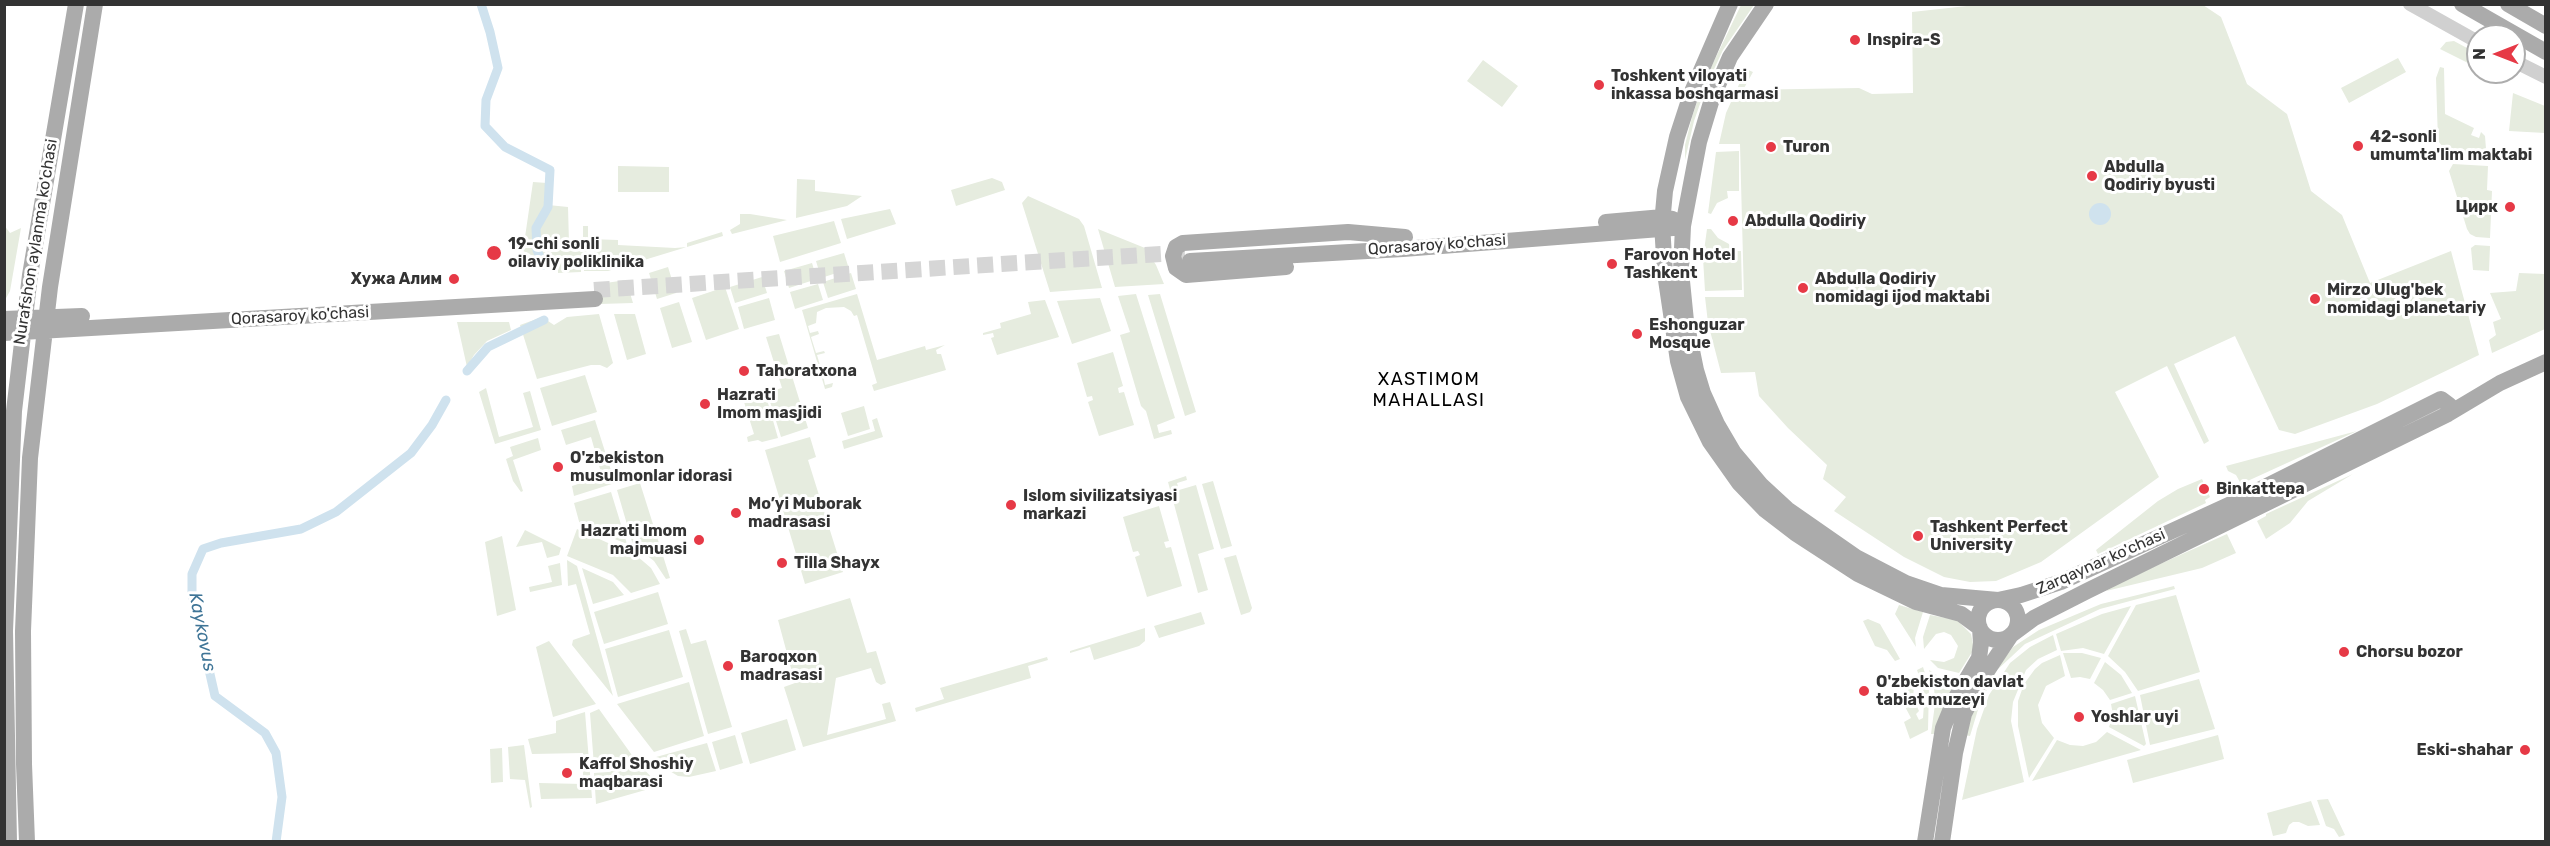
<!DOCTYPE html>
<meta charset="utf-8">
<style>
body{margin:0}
#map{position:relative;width:2550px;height:846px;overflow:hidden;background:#fff;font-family:Rubik,sans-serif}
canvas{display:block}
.frame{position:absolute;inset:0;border:6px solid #333;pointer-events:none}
.north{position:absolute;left:2466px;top:24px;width:60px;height:60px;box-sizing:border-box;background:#fff;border:2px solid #adadad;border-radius:50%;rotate:270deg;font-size:16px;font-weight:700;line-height:24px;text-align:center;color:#333}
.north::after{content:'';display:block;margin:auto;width:21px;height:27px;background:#e63946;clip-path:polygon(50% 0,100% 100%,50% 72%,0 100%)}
</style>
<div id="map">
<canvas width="2550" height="846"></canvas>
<div class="frame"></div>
<div class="north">N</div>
</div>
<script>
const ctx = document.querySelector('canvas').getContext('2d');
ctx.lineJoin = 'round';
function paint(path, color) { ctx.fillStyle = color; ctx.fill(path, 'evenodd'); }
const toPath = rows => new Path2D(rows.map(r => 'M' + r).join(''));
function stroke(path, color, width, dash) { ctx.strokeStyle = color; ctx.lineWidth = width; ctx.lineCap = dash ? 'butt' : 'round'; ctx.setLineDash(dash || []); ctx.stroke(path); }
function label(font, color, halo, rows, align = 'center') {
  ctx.font = font + ' Rubik,sans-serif'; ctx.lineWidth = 6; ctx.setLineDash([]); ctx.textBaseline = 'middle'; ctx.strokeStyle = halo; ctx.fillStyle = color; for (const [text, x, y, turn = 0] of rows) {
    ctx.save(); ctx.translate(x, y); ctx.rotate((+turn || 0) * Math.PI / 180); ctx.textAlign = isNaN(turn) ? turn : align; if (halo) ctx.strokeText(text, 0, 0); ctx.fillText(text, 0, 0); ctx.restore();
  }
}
paint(toPath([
 [1985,4,2203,5,2221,17,2247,84,2287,114,2311,191,2342,215,2370,283,2451,251,2479,355,2377,404,2295,434,2279,430,2235,336,2174,364,2209,441,2204,444,2167,366,2115,392,2159,477,2041,562,1996,581,1970,582,1944,577,1904,557,1834,511,1846,497,1823,479,1827,465,1788,428,1759,396,1755,372,1721,373,1708,323,1705,297,1744,297,1740,144,1719,144,1726,113,1746,69,1753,72,1743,90,1859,88,1872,94,1913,93,1912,12],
 [1741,5,1754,5,1723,50,1707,84,1694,121,1685,160,1685,145,1692,117,1703,84],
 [2454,41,2478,54,2478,68,2440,49,2446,42],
 [2398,58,2406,72,2349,103,2341,88],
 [1483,60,1518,86,1502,107,1467,81],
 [2440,67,2444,68,2445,114,2474,128,2471,135,2479,138,2481,132,2485,136,2486,149,2478,157,2449,154,2438,141,2436,78],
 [2513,93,2545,106,2545,133,2509,131],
 [1739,151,1739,191,1727,191,1728,198,1717,203,1711,214,1708,213,1716,152],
 [2453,164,2488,166,2487,190,2492,191,2490,238,2476,237,2470,234,2467,229,2449,171],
 [618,166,669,167,669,192,618,192],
 [992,178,1002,182,1005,190,956,206,951,190],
 [797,179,815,180,815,191,862,196,847,206,796,218],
 [533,182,547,183,548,205,568,207,569,243,583,242,583,226,588,226,588,239,618,240,618,245,675,248,687,247,687,243,722,232,723,236,608,271,584,271,584,266,581,266,581,272,558,273,558,268,537,269,530,254,523,251],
 [1028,196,1079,219,1084,226,1102,288,1050,292,1022,203],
 [890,209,896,224,847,239,841,219],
 [740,214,750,214,787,220,732,234,730,230,740,224],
 [834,221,841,243,780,262,773,236],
 [4,225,10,233,21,228,10,291,5,300],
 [1098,229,1145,248,1156,265,1164,284,1115,287],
 [1707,229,1711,229,1718,238,1729,244,1730,251,1741,251,1742,290,1705,291,1703,258],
 [2475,245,2490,246,2489,271,2473,270,2471,248],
 [844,253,849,269,821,278,816,261],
 [812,263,817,279,789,288,784,271],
 [668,267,676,293,657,299,649,273],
 [851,273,856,289,828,298,823,282],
 [2519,273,2545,274,2545,329,2492,353,2489,340,2496,335,2493,322,2501,319,2490,293,2516,291],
 [762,277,767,293,735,303,730,287],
 [626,280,633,303,600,304,599,284],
 [818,284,823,300,795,309,790,292],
 [725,287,739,329,706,340,692,298],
 [857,294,877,360,925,346,926,350,945,345,936,350,937,354,941,354,946,370,874,391,872,385,877,383,857,315,854,316,851,311,844,307,826,308,817,312,816,323,808,326,810,333,818,331,819,334,811,337,816,353,824,351,825,353,817,355,822,372,829,370,830,373,823,375,825,385,833,383,832,387,825,389,802,310],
 [1136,294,1175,418,1157,425,1159,433,1171,430,1172,434,1154,439,1146,411,1141,406,1120,335,1130,332,1118,296],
 [1160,294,1196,412,1185,416,1148,295],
 [769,298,775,320,744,329,738,307],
 [1100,298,1111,331,1072,344,1057,301],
 [1045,300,1059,337,997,355,991,338,994,337,993,333,983,335,983,333,1001,328,1000,323,1031,314,1028,302],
 [679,302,692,342,672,348,660,308],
 [599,314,613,363,607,368,600,365,591,365,537,379,520,325,542,317,554,325,567,317],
 [614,314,635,314,646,354,627,360],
 [457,322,509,322,511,330,487,341,474,355,467,367],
 [779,334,808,428,781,437,767,392,782,388,766,337],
 [1113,352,1123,386,1118,388,1119,393,1124,392,1134,425,1099,436,1088,402,1093,400,1092,396,1087,397,1077,363],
 [585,375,597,412,552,426,540,388],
 [486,388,499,437,533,427,523,393,530,391,541,430,495,444,479,392],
 [766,396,778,438,762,442,758,440,748,442,747,437,754,434,744,402],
 [864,406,870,429,848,436,841,413],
 [877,418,883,437,844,449,842,441,875,431,872,420],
 [595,420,615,483,574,496,572,486,602,476,591,437,566,445,561,430],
 [2357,431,2241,484,2236,475,2228,471,2226,466],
 [810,437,816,457,808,460,843,572,805,584,765,450],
 [538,438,541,450,513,460,523,491,521,492,513,481,506,459,513,456,510,447],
 [2353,474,2308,501,2290,523,2266,539,2257,521,2266,516,2266,514],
 [1186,476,1187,480,1177,483,1179,490,1196,485,1214,549,1198,554,1208,590,1198,593,1168,482],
 [2202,479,2210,497,2205,500,2206,503,2098,554,2096,550,2158,501,2178,489],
 [1213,481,1232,546,1221,549,1202,484],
 [640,483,670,578,666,579,654,561,633,545,617,490],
 [611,492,627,544,580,525,574,503],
 [1159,506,1169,541,1164,542,1166,548,1171,547,1182,586,1147,597,1135,557,1140,555,1138,551,1133,552,1123,517],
 [577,529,637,556,651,568,660,584,631,593,613,575,567,556],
 [525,530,561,548,559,555,547,558,542,542,516,547],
 [2227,534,2236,553,2202,568,2106,591,2122,581],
 [502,536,516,610,497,616,485,542],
 [1236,555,1252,608,1250,612,1241,615,1224,558],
 [567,560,577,566,613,696,572,645,573,640,590,634,576,584,568,586],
 [560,563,562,585,530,592,529,587,552,582,548,566],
 [582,568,613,582,624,595,593,604],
 [2174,586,2175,589,2100,609,2025,644,1997,670,1980,703,1970,736,1965,735,1979,692,2013,647,2039,630,2101,604],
 [658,592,668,624,604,644,594,612],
 [2176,595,2200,672,2138,691,2125,672,2108,656,2136,605],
 [850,598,867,653,876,651,886,683,881,685,876,682,871,668,836,678,827,735,886,719,882,704,890,702,896,721,803,747,784,687,795,683,778,620],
 [1899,605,1923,612,1915,638,1916,647,1895,614],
 [2131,606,2104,654,2083,648,2061,651,2056,634,2102,614],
 [1201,612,1205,624,1159,638,1154,626],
 [1930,615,1957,620,1971,634,1974,649,1959,673,1938,668,1930,660,1944,662,1954,658,1958,646,1951,635,1944,632,1936,634,1924,649,1923,637],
 [1868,619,1880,624,1900,659,1895,661,1887,650,1875,646,1863,621],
 [1145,628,1145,641,1139,646,1094,660,1090,647,1070,653,1070,651],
 [686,629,691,644,706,640,732,727,708,734,679,631],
 [669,630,683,677,618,697,605,649],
 [2053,635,2057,650,2038,659,2026,670,2013,702,2011,721,2024,782,1962,800,1977,729,1989,695,2010,663,2030,647],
 [549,641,596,704,553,717,536,647],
 [2063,653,2082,653,2101,658,2090,679,2080,677,2071,678],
 [2060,655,2065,676,2046,686,2038,705,2042,723,2054,738,2029,778,2018,726,2018,701,2024,684,2035,669,2042,663],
 [1047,657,1048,660,1028,666,1031,678,916,712,915,708,944,699,940,688],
 [2105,662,2121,675,2132,693,2110,700,2103,690,2094,683],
 [1923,667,1929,686,1928,730,1910,739,1904,722,1911,718,1902,701,1906,689,1903,678,1908,676,1914,686,1913,698,1919,711,1916,714,1919,720,1923,718,1924,704,1923,688,1917,670],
 [1929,670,1940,677,1957,679,1934,734,1931,734,1935,704,1934,686],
 [2199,679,2215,729,2150,745,2140,695],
 [689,682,704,736,654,752,617,704],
 [2135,696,2146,744,2144,746,2109,727,2113,715,2111,704],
 [599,709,634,758,608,765,594,766,590,713],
 [585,712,592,798,541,799,539,783,583,784,583,753,532,754,528,739,556,733,556,721],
 [787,719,796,750,750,764,741,733],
 [2107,732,2141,750,2032,781,2057,740,2070,745,2083,746,2096,742],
 [735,735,743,763,720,770,712,742],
 [2218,735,2224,759,2133,783,2127,760],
 [707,743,716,771,689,777,678,776,663,767,656,757],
 [524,745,532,807,530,808,525,780,510,779,508,747],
 [502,748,503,782,491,783,490,749],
 [638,763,657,783,649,789,596,804,594,773,608,772],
 [2328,799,2345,835,2339,837,2334,829,2326,826,2317,800],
 [2311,801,2320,825,2308,826,2299,822,2293,822,2289,825,2286,833,2273,836,2267,813]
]), '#e6ecdf');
paint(toPath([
 '2089 214a11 11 0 1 1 22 0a11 11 0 1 1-22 0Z'
]), '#cfe2ee');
stroke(toPath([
 [481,4,490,32,498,68,486,100,485,126,505,147,550,170,548,207,536,228,537,250,543,265],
 [467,371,488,347,544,320],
 [276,842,282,797,276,753,265,733,215,696,192,595,192,574,203,549,221,543,301,529,336,512,411,453,432,425,446,400]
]), '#cfe2ee', 9);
stroke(toPath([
 [594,290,1191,252]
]), '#d6d6d6', 16, [16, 8]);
stroke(toPath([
 [2410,4,2478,42],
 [2514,61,2546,77]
]), '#d0d0d0', 14);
stroke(toPath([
 [1730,4,1691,94,1677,137,1665,191,1662,224,1665,273,1678,361,1688,397,1710,442,1739,483,1765,510,1795,533,1858,574,1916,602,1961,614,1980,628,1981,643,1979,658,1955,699,1943,728,1925,842],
 [1766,4,1730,57,1712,99,1699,142,1683,226,1681,271,1686,321,1696,370,1703,393,1717,424,1734,453,1761,485,1787,509,1856,557,1906,583,1941,595,1998,600,2021,595,2061,582,2233,503,2441,399,2449,405,2448,414],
 [2462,4,2546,52],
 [2508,4,2546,26],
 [1606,222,1663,217,1673,219],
 [1190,261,1403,249,1673,228],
 [1286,267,1186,275,1176,268,1173,256,1176,247,1183,243,1348,232,1405,237],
 [4,319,82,316],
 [4,333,595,299],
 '1978 620a20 20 0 1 1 40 0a20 20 0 1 1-40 0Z',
 [9,842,5,631,14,411,30,275,76,4],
 [27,842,24,764,23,631,30,458,50,287,95,4],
 [1942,842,1955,753,1964,714,1981,680,2011,635,2034,618,2087,591,2448,414,2500,383,2546,362]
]), '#ababab', 16);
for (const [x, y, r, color] of [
 [1855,40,6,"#e63946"],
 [1599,85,6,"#e63946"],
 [2358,146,6,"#e63946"],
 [1771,147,6,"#e63946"],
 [2092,176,6,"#e63946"],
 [2510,207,6,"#e63946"],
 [1733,221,6,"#e63946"],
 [494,253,8,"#e63946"],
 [1612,264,6,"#e63946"],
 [454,279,6,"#e63946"],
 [1803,288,6,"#e63946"],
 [2315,299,6,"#e63946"],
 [1637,334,6,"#e63946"],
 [744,371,6,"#e63946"],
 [705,404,6,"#e63946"],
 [558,467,6,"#e63946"],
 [2204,489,6,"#e63946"],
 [1011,505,6,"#e63946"],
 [736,513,6,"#e63946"],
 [1918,536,6,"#e63946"],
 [699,540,6,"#e63946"],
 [782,563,6,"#e63946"],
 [2344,652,6,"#e63946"],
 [728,666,6,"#e63946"],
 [1864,691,6,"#e63946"],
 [2079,717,6,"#e63946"],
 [2525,750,6,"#e63946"],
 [567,773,6,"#e63946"]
]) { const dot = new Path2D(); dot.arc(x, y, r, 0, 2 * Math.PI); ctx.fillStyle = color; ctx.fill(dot); stroke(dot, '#fff', 2); }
label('bold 16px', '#333', '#fff', [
 ["Inspira-S",1867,40],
 ["Toshkent viloyati",1611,76],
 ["inkassa boshqarmasi",1611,94],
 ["42-sonli",2370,137],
 ["umumta'lim maktabi",2370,155],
 ["Turon",1783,147],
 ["Abdulla",2104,167],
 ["Qodiriy byusti",2104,185],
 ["Цирк",2498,207,"right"],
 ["Abdulla Qodiriy",1745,221],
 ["19-chi sonli",508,244],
 ["oilaviy poliklinika",508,262],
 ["Farovon Hotel",1624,255],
 ["Tashkent",1624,273],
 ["Хужа Алим",442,279,"right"],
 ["Abdulla Qodiriy",1815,279],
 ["nomidagi ijod maktabi",1815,297],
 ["Mirzo Ulug'bek",2327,290],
 ["nomidagi planetariy",2327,308],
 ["Eshonguzar",1649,325],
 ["Mosque",1649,343],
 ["Tahoratxona",756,371],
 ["Hazrati",717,395],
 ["Imom masjidi",717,413],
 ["O'zbekiston",570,458],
 ["musulmonlar idorasi",570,476],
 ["Binkattepa",2216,489],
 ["Islom sivilizatsiyasi",1023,496],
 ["markazi",1023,514],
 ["Mo’yi Muborak",748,504],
 ["madrasasi",748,522],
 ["Tashkent Perfect",1930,527],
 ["University",1930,545],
 ["Hazrati Imom",687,531,"right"],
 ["majmuasi",687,549,"right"],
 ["Tilla Shayx",794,563],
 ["Chorsu bozor",2356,652],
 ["Baroqxon",740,657],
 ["madrasasi",740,675],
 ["O'zbekiston davlat",1876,682],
 ["tabiat muzeyi",1876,700],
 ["Yoshlar uyi",2091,717],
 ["Eski-shahar",2513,750,"right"],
 ["Kaffol Shoshiy",579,764],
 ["maqbarasi",579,782]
], 'left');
label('16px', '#333', '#fff', [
 ["Nurafshon aylanma ko'chasi",36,242,-81],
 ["Qorasaroy ko'chasi",1437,245,-4],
 ["Qorasaroy ko'chasi",300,316,-3],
 ["Zarqaynar ko'chasi",2101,562,-24]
]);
ctx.letterSpacing = '1.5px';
label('18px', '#000', '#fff', [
 ["XASTIMOM",1429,380],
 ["MAHALLASI",1429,401]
]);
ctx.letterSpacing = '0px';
label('italic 18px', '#3f7597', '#fff', [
 ["Kaykovus",202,632,79]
]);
</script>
